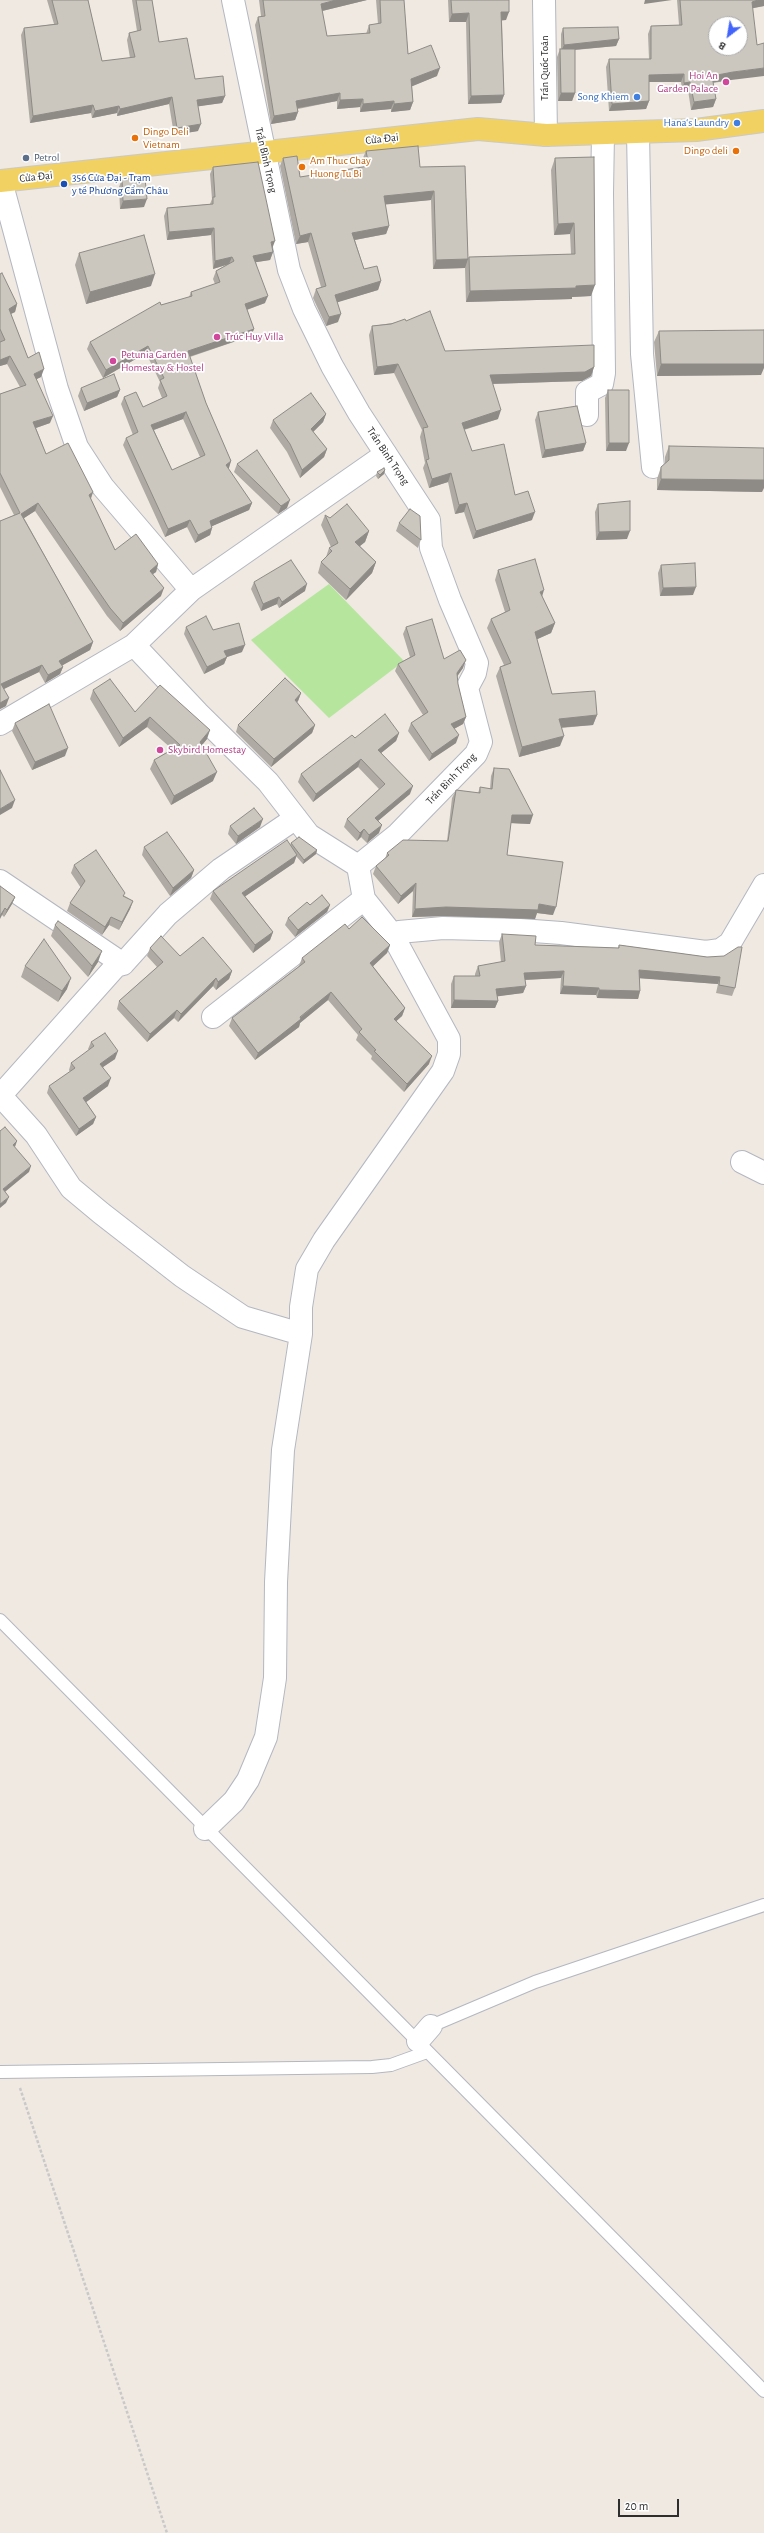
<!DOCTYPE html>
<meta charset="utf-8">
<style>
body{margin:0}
#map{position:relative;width:764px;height:2533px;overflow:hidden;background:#efe9e1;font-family:"Alegreya Sans",sans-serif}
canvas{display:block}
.north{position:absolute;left:708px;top:16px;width:40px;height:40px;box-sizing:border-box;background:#fff;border:1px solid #ababab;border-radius:50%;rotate:211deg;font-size:11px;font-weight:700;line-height:16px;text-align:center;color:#2e2e2e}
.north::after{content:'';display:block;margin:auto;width:14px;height:18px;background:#4264fb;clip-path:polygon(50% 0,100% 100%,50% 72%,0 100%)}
.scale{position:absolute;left:618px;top:2499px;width:61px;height:18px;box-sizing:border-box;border:2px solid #2e2e2e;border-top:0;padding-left:5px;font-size:12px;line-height:14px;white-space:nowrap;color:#2e2e2e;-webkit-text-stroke:3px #fff;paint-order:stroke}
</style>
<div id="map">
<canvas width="764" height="2533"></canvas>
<div class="north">B</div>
<div class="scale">20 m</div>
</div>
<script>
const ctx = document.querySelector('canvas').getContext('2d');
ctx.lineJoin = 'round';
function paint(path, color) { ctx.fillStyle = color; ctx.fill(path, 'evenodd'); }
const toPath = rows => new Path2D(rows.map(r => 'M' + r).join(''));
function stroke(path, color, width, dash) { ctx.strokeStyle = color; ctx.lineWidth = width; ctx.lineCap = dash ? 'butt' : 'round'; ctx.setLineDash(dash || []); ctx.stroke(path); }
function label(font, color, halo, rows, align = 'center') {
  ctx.font = font + ' "Alegreya Sans",sans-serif'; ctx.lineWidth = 3.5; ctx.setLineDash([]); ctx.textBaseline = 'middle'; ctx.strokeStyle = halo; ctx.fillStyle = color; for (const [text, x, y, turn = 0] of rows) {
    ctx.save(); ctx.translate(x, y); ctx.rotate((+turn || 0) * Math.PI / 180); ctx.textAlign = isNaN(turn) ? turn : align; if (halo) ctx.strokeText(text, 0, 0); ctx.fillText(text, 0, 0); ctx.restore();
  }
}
paint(toPath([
 [329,584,404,661,329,718,251,640]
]), '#b6e59e');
const service = toPath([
 [0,1620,764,2391],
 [431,2026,535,1982,764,1905],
 [0,2072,372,2067,391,2065,427,2052]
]);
const minor = toPath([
 [233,0,289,270,304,309,332,366,359,413,429,520,431,548,450,600,477,663,475,673,467,688,481,742,476,754,398,834,358,866],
 [544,0,546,135],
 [638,132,642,354,653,467],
 [1,181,57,389,77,447,103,487,191,590],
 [587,415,587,392,602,384,604,373,602,193,603,134],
 [134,645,198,713,268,782,309,835,358,866,364,899,392,934,449,1039,449,1054,443,1071,324,1240,307,1269,301,1307,301,1334,283,1450,276,1582,275,1678,266,1737,248,1780,234,1801,205,1829],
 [0,724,134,645,191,590,386,454],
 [0,881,123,964],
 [392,934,399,932,443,928,520,930,561,933,706,952,720,950,730,943,764,885],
 [213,1017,364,899],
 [0,1095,36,1135,71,1188,101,1213,182,1276,243,1317,301,1334],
 [0,1096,116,966,123,964,168,914,221,869,296,818],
 [742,1162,764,1173],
 [418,2041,431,2026]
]);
const primary = toPath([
 [0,181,478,129,546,135,696,130,764,121]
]);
stroke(service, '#b4b7c1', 14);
stroke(minor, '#b4b7c1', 24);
stroke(primary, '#c9c9c9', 24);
stroke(toPath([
 [20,2088,167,2533]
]), '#c9c9c9', 2.5, [3, 2]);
stroke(service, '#fff', 12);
stroke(minor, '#fff', 22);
stroke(primary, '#f2d163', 22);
paint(toPath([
 [47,0,88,0,102,61,130,58,127,40,129,33,137,31,132,0,152,0,159,42,195,79,225,96,222,103,198,106,198,131,174,135,169,104,117,116,117,113,92,118,91,113,30,123,21,35,24,28,54,24],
 [259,0,367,0,322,11,327,36,366,34,369,25,378,24,376,0,404,0,408,54,437,76,412,86,413,102,410,110,391,112,391,109,360,112,360,107,337,109,337,101,298,109,298,112,295,120,271,124,255,25,258,17,261,16],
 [448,0,509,0,506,20,502,20,504,95,501,103,468,104,466,22,449,22],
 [677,0,764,0,764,6,752,8,731,80,713,83,716,99,713,107,691,110,688,90,682,90,681,82,649,82,649,101,646,109,609,111,606,67,609,59,649,59,648,34,651,26,679,25],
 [563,28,619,39,616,46,575,50,575,93,572,101,558,101,557,57,560,49,561,49,561,34],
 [366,151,420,167,465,166,468,259,469,257,571,254,570,234,554,235,551,170,555,158,594,157,591,296,572,297,572,299,466,302,465,268,433,269,431,200,385,204,389,226,386,234,355,240,364,269,381,281,378,290,337,302,338,322,326,326,313,298,316,289,321,287,308,242,296,244,280,166,283,158,300,177,364,167,362,160],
 [213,167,272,248,273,252,270,260,256,262,265,303,247,310,254,329,251,336,190,357,206,403,231,461,228,469,252,503,249,510,212,526,212,528,210,535,195,543,187,527,165,537,123,445,126,438,133,435,121,404,124,397,143,407,162,398,158,388,160,382,146,353,103,378,87,349,90,342,161,305,189,297,191,292,215,284,213,279,216,271,226,265,213,269,211,235,167,240,164,216,167,208,210,204,212,199,210,174],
 [183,419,200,457,172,470,154,430],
 [122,179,144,207,120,209,119,187],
 [79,253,151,286,86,304,75,265],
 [0,274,17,304,15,312,11,314,28,358,41,377,36,379,50,423,36,428,46,454,93,492,91,499,115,550,158,564,156,572,153,574,161,596,120,631,107,616,35,511,24,518,93,642,90,650,62,665,63,667,60,674,45,683,39,672,3,689,6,706,0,709,0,521,14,515,0,487,0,394,20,387,7,364,0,366],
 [406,321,445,351,594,367,591,376,582,381,493,384,498,419,464,430,472,451,515,495,532,520,473,539,464,512,455,514,448,482,429,488,423,468,425,463,420,437,422,430,394,373,374,375,369,335,372,326],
 [659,331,761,375,657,376,654,342],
 [81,388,120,390,117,397,84,411,78,396],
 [608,390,626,451,606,451,605,398],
 [538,412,586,443,583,451,542,458,535,420],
 [326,414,323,422,313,432,327,449,324,457,300,478,287,452,270,428,273,420],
 [669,446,762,492,657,490,657,479,661,467,665,464,665,457],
 [237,464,287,508,278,514,234,472],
 [385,470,384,474,378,479,376,476,377,472],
 [598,504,627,539,596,540,595,512],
 [325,515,330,518,369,531,365,542,360,546,376,562,372,573,346,600,318,573,321,562,326,557,329,548,331,547,321,525],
 [399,523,421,539,418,548,396,531],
 [661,565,693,595,660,596,658,573],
 [498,570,542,596,555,623,551,633,537,639,552,694,597,715,593,725,561,728,560,746,519,757,496,676,500,667,504,665,487,628,491,619,505,612,495,580],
 [254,582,305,591,279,608,277,604,261,611,251,589],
 [186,627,213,630,242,652,227,657,224,664,204,674,184,634],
 [406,627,444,659,463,668,457,676,458,684,466,717,463,724,454,729,456,743,429,761,408,731,411,723,423,715,395,671,398,664,410,657,403,634],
 [93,690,135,712,207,739,202,745,213,781,171,805,150,769,154,760,172,749,147,727,119,747,90,699],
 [301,693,298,701,297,702,315,725,312,733,271,767,236,732,238,725],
 [15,723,65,756,32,770,12,731],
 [399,733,396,741,381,753,410,794,378,821,379,833,367,843,361,837,357,841,344,827,347,819,379,789,358,767,313,802,298,782,301,774,355,738],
 [494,768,530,824,511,823,507,855,553,915,537,913,535,919,443,916,412,917,413,891,398,904,373,874,376,866,385,859,387,853,447,841,452,798,456,790,478,793,480,787,490,789,491,776],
 [230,826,260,827,236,844,228,834],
 [291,843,317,850,316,854,303,864,296,856,294,863,245,896,273,932,270,940,253,953,210,899,213,891,290,845],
 [144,847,194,870,191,878,170,896,142,855],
 [74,865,133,901,130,909,119,930,109,925,102,935,67,911,70,903,81,888,71,873],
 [0,886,15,897,12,904,4,917,2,915],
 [330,905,327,912,295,937,285,925,288,918],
 [55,925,98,962,88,977,51,936],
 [349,929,390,945,387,953,373,966,405,1008,402,1016,396,1021,429,1064,404,1092,371,1059,372,1056,356,1040,358,1035,328,1000,300,1023,299,1027,255,1060,229,1026,232,1018,299,966,302,958],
 [502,934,535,945,618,948,619,945,707,957,735,988,732,996,716,993,718,984,640,978,640,991,638,999,597,998,596,995,560,994,561,978,525,980,526,986,523,993,497,996,498,1001,495,1008,451,1008,451,984,454,976,475,976,475,974,478,966,501,962,499,942],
 [150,948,180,956,232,971,229,979,216,990,213,986,178,1022,174,1018,147,1042,117,1009,119,1001,157,967,147,956],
 [25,966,67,989,58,1002,21,977],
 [91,1042,115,1059,103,1067,108,1086,86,1102,96,1117,93,1124,76,1136,47,1093,49,1086,70,1072,69,1070,71,1063,89,1050,88,1049]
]), '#afaba4');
paint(toPath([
 [336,0,367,0,318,12,321,4],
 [645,0,672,0,644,4],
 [758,0,764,0,764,6,749,9,752,2],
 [501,12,509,12,506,20,498,21],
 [469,13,466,22,449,22,452,14],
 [619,39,616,46,561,51,564,45],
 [440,68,437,76,408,88,411,79],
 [764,68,764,76,731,80,709,83,712,76,733,72],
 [684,74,681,82,647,82,649,75],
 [690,82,688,90,682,90,684,83],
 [340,93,337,101,293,109,296,101],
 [561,93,575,93,572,101,558,101],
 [504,95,501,103,468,104,471,96],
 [225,96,222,103,194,107,197,100],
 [172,97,169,104,117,116,120,109],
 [363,99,360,107,337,109,340,100],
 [716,99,713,107,691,110,694,102],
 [394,101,391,109,360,112,363,104],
 [649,101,646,109,609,111,612,104],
 [413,102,410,110,391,112,394,104],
 [93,105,91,113,30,123,33,116],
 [119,106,117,113,92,118,95,111],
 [298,112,295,120,271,124,274,116],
 [201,124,198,131,174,135,177,128],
 [434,191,431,200,381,205,384,196],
 [147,199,144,207,120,209,123,201],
 [574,223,570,234,554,235,558,224],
 [389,226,386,234,349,241,352,233],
 [214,228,211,235,167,240,169,232],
 [311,233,308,242,296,244,300,236],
 [275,241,272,249,271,242],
 [273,252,270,260,251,263,253,256],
 [232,257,229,264,213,269,215,261],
 [468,259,465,268,433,269,436,260],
 [155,274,151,286,86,304,90,292],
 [381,281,378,290,332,304,335,295],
 [595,285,591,296,572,297,572,299,466,302,470,291],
 [268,296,265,303,243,311,245,304],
 [17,304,15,312,6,316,9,309],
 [341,314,338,322,326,326,329,317],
 [254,329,251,336,185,358,188,351],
 [148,346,146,353,103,378,106,370],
 [10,356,7,364,0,366,0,360],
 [398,364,394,373,374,375,377,367],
 [661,364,764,364,764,368,761,375,657,376],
 [594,367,591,376,582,381,487,384,490,375],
 [44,369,41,377,31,382,34,374],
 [120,390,117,397,84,411,87,403],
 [501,410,498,419,459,431,462,423],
 [186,412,183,419,148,432,151,425],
 [326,414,323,422,308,437,311,429],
 [53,416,50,423,30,430,33,422],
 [586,443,583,451,542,458,545,450],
 [609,443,629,443,626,451,606,451],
 [327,449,324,457,300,478,302,470],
 [231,461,229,468,223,473,226,465],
 [385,470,384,474,378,479,380,475],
 [451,473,448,482,429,488,432,479],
 [661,479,764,480,764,488,762,492,657,490],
 [93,492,90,500,89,495],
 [290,500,287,508,278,514,281,506],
 [38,503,35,511,18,522,21,514],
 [252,503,249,510,208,528,210,521],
 [467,503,464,512,455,514,459,505],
 [535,512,532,520,473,539,476,531],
 [190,520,187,527,165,537,168,529],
 [212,528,210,535,195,543,198,535],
 [369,531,365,542,351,553,355,542],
 [630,531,627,539,596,540,599,532],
 [376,562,372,573,346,600,350,589],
 [158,564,156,572,147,578,150,571],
 [307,584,305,591,279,608,282,602],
 [696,587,693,595,660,596,663,588],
 [164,588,161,596,120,631,123,623],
 [544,590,541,600,540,592],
 [279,597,277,604,261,611,263,604],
 [555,623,551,633,531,642,535,632],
 [93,642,90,650,56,669,59,661],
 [245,645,242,652,227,657,224,664,204,674,207,667,224,651],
 [466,660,463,668,454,681,457,673],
 [42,665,39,672,0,691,1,684],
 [63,667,60,674,45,683,48,675],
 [301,693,298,701,292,708,295,700],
 [9,698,6,706,0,709,0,703],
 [597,715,593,725,555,728,559,719],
 [150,717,147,727,119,747,123,738],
 [466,717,463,724,448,732,451,724],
 [315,725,312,733,271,767,274,759],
 [210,730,207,739,197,751,200,742],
 [399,733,396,741,375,758,378,750],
 [459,735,456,743,429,761,432,754],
 [564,736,560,746,519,757,522,747],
 [68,748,65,756,32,770,35,762],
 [361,759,358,767,313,802,316,794],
 [217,772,213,781,171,805,174,796],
 [413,786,410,794,372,826,375,818],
 [15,800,12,808,0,815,0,809],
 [512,815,533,815,530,824,509,823],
 [263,819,260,827,236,844,238,836],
 [382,825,379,833,367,843,369,835],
 [364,829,361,837,357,841,360,833],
 [317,850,316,854,303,864,304,860],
 [297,855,294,863,240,900,242,893],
 [194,870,191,878,170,896,173,888],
 [416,883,413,891,398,904,401,896],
 [15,897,12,904,4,917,7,910],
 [133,901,130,909,119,930,122,922],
 [539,904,556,907,553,915,537,913,535,919,443,916,412,917,415,909,446,907],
 [330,905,327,912,295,937,298,930],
 [5,908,2,915,0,919,0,916],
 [111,917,109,925,102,935,105,927],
 [273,932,270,940,253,953,255,945],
 [390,945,387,953,368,971,370,963],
 [102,951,98,962,88,977,92,966],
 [639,970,720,977,718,984,636,978],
 [232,971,229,979,216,990,218,982],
 [564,971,561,978,522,980,524,973],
 [71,978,67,989,58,1002,62,991],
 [216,978,213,986,178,1022,181,1014],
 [526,986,523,993,493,997,496,989],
 [563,986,599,988,596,995,560,994],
 [599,990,640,991,638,999,597,998],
 [331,992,328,1000,300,1023,299,1027,255,1060,258,1053],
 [454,1000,498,1001,495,1008,451,1008],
 [405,1008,402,1016,391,1026,394,1019],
 [177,1010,174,1018,147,1042,150,1034],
 [118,1051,115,1059,97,1071,100,1064],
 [432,1056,429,1064,404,1092,407,1084],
 [111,1078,108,1086,81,1106,83,1098],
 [96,1117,93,1124,76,1136,79,1129],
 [17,1141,15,1147,13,1145],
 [31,1166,29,1172,0,1196,3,1189],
 [9,1197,6,1203,0,1208,0,1204]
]), '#8e8b86');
const building = toPath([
 [52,0,88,0,102,61,135,57,129,33,141,30,136,0,152,0,159,42,187,38,195,79,223,76,225,96,197,100,201,124,177,128,172,97,120,109,119,106,95,111,93,105,33,116,24,28,58,24,52,0],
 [263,0,336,0,321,4,327,36,370,33,369,25,381,23,380,0,404,0,408,54,431,45,440,68,411,79,413,102,394,104,394,101,363,104,363,99,340,100,340,93,296,101,298,112,274,116,258,17,265,16,263,0],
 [451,0,509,0,509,12,501,12,504,95,471,96,469,13,452,14,451,0],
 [680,0,758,0,752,2,757,45,764,43,764,68,733,72,712,76,716,99,694,102,690,82,684,83,684,74,649,75,649,101,612,104,609,59,651,59,651,26,682,25,680,0],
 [716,24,740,24,740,48,716,48,716,24],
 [618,27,619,39,564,45,563,28,618,27],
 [560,49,575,49,575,93,561,93,560,49],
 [418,146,420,167,465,166,468,259,436,260,434,191,384,196,389,226,352,233,364,269,377,266,381,281,335,295,341,314,329,317,316,289,326,286,311,233,300,236,283,158,297,156,300,177,369,166,366,151,418,146],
 [594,157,595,285,576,286,576,288,470,291,469,257,575,254,574,223,558,224,555,158,594,157],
 [258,162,275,241,271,242,273,252,253,256,268,296,245,304,254,329,188,351,206,403,231,461,226,465,252,503,210,521,212,528,198,535,190,520,168,529,126,438,138,432,124,397,136,392,143,407,167,396,160,380,164,378,148,346,106,370,90,342,160,302,161,305,192,296,191,292,220,282,216,271,234,261,232,257,215,261,214,228,169,232,167,208,213,204,213,197,215,197,213,167,258,162],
 [186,412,205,455,172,470,151,425,186,412],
 [145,178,147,199,123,201,122,179,145,178],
 [144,235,155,274,90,292,79,253,144,235],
 [2,273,17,304,9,309,28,358,39,352,44,369,34,374,53,416,33,422,46,454,68,443,93,492,89,495,115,550,136,534,158,564,150,571,164,588,123,623,110,608,38,503,21,514,93,642,59,661,63,667,48,675,42,665,1,684,9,698,0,703,0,521,20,513,0,473,0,394,26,385,10,356,0,360,0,342,5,340,0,329,0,274,2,273],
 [430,311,445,351,594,345,594,367,585,372,490,375,501,410,462,423,472,451,504,444,515,495,528,491,535,512,476,531,467,503,459,505,451,473,432,479,426,460,429,459,423,428,428,427,398,364,377,367,372,326,391,324,405,319,406,321,430,311],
 [764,330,764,364,661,364,659,331,764,330],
 [114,374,120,390,87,403,81,388,114,374],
 [608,390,629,390,629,443,609,443,608,390],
 [311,393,326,414,311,429,327,449,302,470,290,444,273,420,311,393],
 [577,406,586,443,545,450,538,412,577,406],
 [669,446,764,448,764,480,661,479,661,467,669,460,669,446],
 [257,450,290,500,281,506,237,464,257,450],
 [384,468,385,470,380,475,377,472,384,468],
 [630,501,630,531,599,532,598,504,630,501],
 [347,504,369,531,355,542,376,562,350,589,321,562,332,551,329,548,338,543,325,515,330,518,347,504],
 [410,509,420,516,421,539,421,540,399,523,410,509],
 [535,559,544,590,540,592,555,623,535,632,552,694,595,691,597,715,559,719,564,736,522,747,500,667,511,663,491,619,510,610,498,570,535,559],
 [291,560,307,584,282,602,279,597,263,604,254,582,291,560],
 [695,563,696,587,663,588,661,565,695,563],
 [206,616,213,630,239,623,245,645,224,651,227,657,207,667,186,627,206,616],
 [432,619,444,659,460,650,466,660,457,673,458,684,466,717,451,724,459,735,432,754,411,723,428,712,398,664,415,655,406,627,432,619],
 [285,678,301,693,295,700,315,725,274,759,238,725,285,678],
 [110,679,135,712,160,685,210,730,200,742,217,772,174,796,154,760,180,745,150,717,123,738,93,690,110,679],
 [49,704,68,748,35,762,15,723,49,704],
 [385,714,399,733,378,750,413,786,375,818,382,825,369,835,364,829,360,833,347,819,385,784,361,759,316,794,301,774,352,735,355,738,385,714],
 [494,768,509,769,533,815,512,815,507,855,563,862,556,907,539,904,538,910,446,907,415,909,416,883,401,896,376,866,389,855,387,853,403,840,448,841,456,790,480,793,480,787,492,789,494,768],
 [0,770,15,800,0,809,0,770],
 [254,808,263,819,238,836,230,826,254,808],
 [167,832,194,870,173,888,144,847,167,832],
 [299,837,317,850,304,860,291,843,299,837],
 [287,840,297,855,242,893,273,932,255,945,213,891,287,840],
 [96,850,125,893,123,896,133,901,122,922,111,917,105,927,70,903,85,881,74,865,96,850],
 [0,886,15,897,7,910,5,908,0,916,0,886],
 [322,895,330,905,298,930,288,918,307,902,310,905,322,895],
 [362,917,390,945,370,963,405,1008,394,1019,432,1056,407,1084,374,1051,376,1050,359,1032,362,1029,331,992,300,1017,301,1019,258,1053,232,1018,305,962,302,958,345,924,349,929,362,917],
 [58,921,102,951,92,966,55,925,58,921],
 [502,934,536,936,535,945,619,948,619,945,707,957,724,956,738,947,742,947,735,988,719,985,720,977,639,970,640,991,599,990,599,988,563,986,564,971,524,973,526,986,496,989,498,1001,454,1000,454,976,480,976,478,966,505,961,502,934],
 [161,936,180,956,203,937,232,971,218,982,216,978,181,1014,177,1010,150,1034,119,1001,163,962,150,948,161,936],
 [44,939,71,978,62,991,25,966,44,939],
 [105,1033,118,1051,100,1064,111,1078,83,1098,96,1117,79,1129,49,1086,75,1068,71,1063,94,1046,91,1042,105,1033],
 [5,1127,17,1141,13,1145,31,1166,3,1189,9,1197,0,1204,0,1131,5,1127]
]);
paint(building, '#cbc7bf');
stroke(building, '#8e8b86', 1);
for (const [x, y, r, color] of [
 [726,82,4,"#d1479c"],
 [637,97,4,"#3f7fe0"],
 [737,123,4,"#3f7fe0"],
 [135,138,4,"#e8710a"],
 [736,151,4,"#e8710a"],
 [26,158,4,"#5c6f8a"],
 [302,167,4,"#e8710a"],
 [64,184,4,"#1a4fb4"],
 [217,337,4,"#d1479c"],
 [113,361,4,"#d1479c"],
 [160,750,4,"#d1479c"]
]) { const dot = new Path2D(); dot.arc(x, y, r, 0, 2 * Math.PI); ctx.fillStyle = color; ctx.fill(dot); stroke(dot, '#fff', 1.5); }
label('11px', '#2e2e2e', '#fff', [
 ["Trần Quốc Toản",545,68,-90],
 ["Cửa Đại",382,139,-6],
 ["Trần Bình Trọng",266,160,77],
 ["Cửa Đại",36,177,-6],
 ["Trần Bình Trọng",388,456,56],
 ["Trần Bình Trọng",451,779,-46]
]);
label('11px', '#b23c85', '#fff', [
 ["Hoi An",718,76,"right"],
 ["Garden Palace",718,89,"right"],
 ["Trúc Huy Villa",225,337],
 ["Petunia Garden",121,355],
 ["Homestay & Hostel",121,368],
 ["Skybird Homestay",168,750]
], 'left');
label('11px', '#366cbe', '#fff', [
 ["Song Khiem",629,97],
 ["Hana‘s Laundry",729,123]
], 'right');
label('11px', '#c56008', '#fff', [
 ["Dingo Deli",143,132],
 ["Vietnam",143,145],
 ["Dingo deli",728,151,"right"],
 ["Am Thuc Chay",310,161],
 ["Huong Tu Bi",310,174]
], 'left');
label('11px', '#4e5e75', '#fff', [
 ["Petrol",34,158]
], 'left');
label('11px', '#164399', '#fff', [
 ["356 Cửa Đại - Trạm",72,178],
 ["y tế Phương Cẩm Châu",72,191]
], 'left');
</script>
